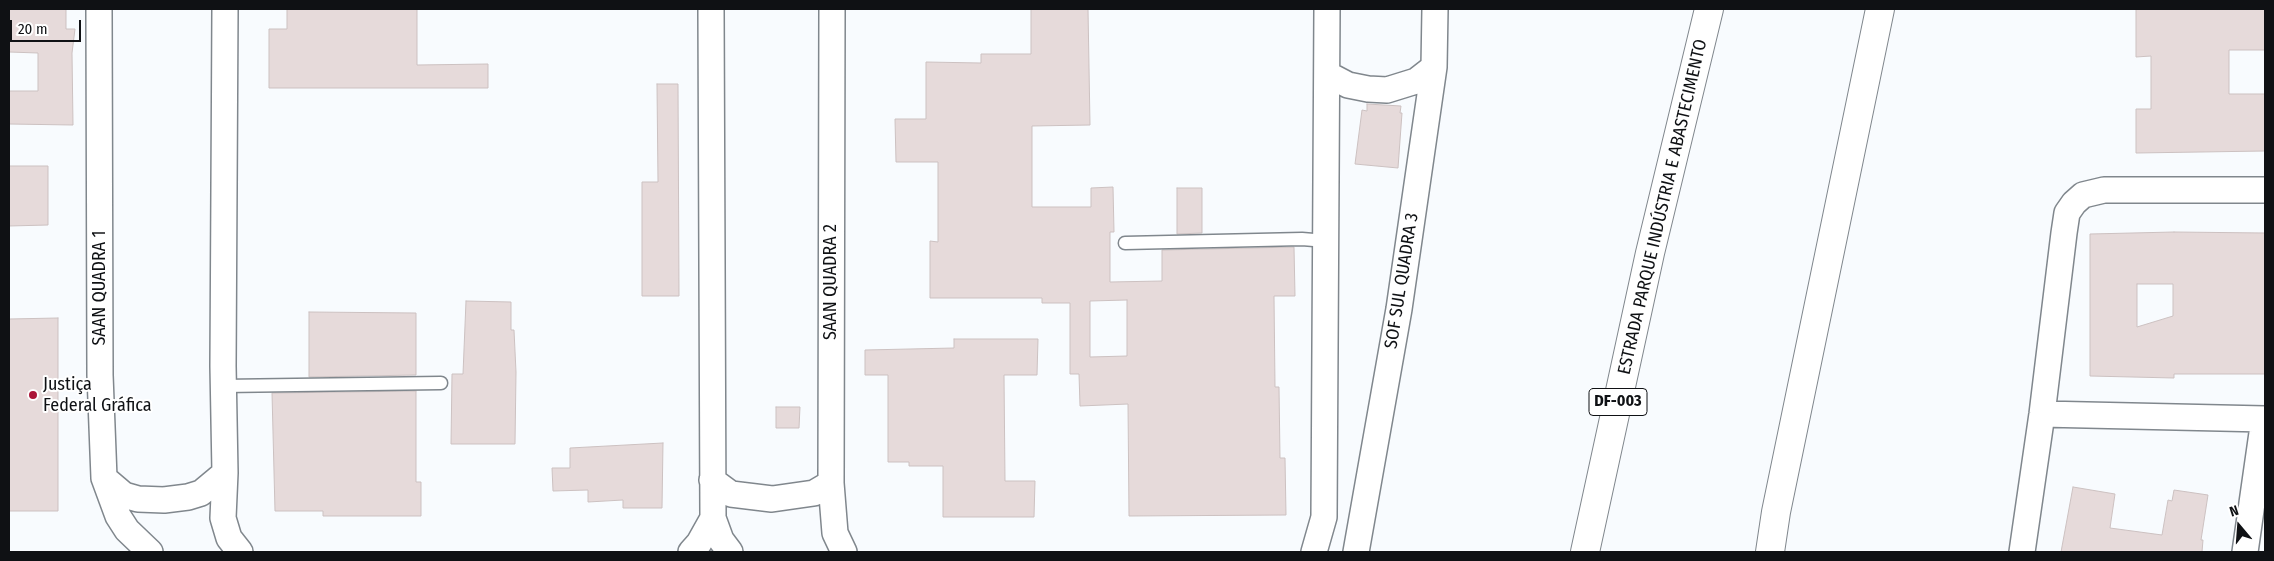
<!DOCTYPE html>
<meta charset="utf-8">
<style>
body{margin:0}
#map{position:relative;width:2274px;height:561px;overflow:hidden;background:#f8fbfe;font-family:"Fira Sans Condensed",sans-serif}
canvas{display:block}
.frame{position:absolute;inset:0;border:10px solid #0f1114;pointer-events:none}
.north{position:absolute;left:2214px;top:501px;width:50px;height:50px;-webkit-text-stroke:4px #fff;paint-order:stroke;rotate:342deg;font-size:14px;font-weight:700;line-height:20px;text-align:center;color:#0f1114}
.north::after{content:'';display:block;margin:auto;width:18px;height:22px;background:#0f1114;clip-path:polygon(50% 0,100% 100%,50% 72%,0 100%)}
.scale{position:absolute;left:10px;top:20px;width:71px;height:22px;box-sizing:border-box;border:2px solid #0f1114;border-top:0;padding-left:6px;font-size:15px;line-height:18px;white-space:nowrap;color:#0f1114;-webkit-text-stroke:4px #fff;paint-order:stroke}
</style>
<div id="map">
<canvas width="2274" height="561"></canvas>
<div class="frame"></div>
<div class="north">N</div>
<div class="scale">20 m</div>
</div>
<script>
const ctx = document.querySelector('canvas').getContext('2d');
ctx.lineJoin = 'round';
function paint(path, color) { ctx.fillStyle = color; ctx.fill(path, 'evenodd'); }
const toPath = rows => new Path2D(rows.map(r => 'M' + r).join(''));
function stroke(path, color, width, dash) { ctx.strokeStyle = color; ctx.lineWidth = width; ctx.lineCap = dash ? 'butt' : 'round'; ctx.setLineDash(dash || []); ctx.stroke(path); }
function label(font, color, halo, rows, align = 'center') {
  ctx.font = font + ' "Fira Sans Condensed",sans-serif'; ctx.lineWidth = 4; ctx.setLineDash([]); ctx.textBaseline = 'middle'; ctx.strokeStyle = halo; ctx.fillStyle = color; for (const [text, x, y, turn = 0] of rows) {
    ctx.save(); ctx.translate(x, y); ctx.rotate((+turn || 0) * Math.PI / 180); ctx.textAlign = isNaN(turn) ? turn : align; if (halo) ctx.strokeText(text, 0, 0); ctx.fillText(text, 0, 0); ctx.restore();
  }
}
const building = toPath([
 [9,9,66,9,66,29,75,29,72,53,73,125,9,124,9,91,38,91,38,53,9,52,9,9],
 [287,9,417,9,417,65,488,64,488,88,269,88,269,29,287,29,287,9],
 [1031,9,1088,9,1090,125,1032,126,1032,207,1091,207,1091,188,1113,187,1114,232,1110,232,1110,282,1162,281,1162,250,1294,247,1295,296,1274,296,1275,387,1279,387,1280,458,1285,458,1286,515,1129,516,1128,404,1080,406,1079,374,1070,374,1070,303,1042,303,1042,298,930,298,930,241,938,242,938,162,896,162,895,119,926,119,926,62,981,63,981,54,1031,54,1031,9],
 [1127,300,1127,356,1090,357,1090,301,1127,300],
 [2136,9,2265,9,2265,50,2229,50,2229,94,2265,94,2265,151,2136,153,2136,109,2151,109,2151,56,2136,57,2136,9],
 [657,84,678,84,679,296,642,296,642,182,658,182,657,84],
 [1367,104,1401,106,1400,113,1402,113,1398,168,1355,164,1362,110,1367,111,1367,104],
 [9,166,48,166,48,225,9,226,9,166],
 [1177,188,1202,188,1202,233,1177,234,1177,188],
 [2174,232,2265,233,2265,374,2174,374,2174,378,2090,376,2090,234,2174,232],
 [2137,284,2173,284,2173,316,2137,327,2137,284],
 [466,301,511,302,511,330,514,330,516,372,515,444,451,444,452,374,463,374,466,301],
 [309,312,416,313,416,375,309,377,309,312],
 [58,318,58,511,9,511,9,319,58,318],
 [954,339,1038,339,1037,375,1004,375,1005,481,1035,481,1034,517,943,517,943,466,909,466,909,462,888,462,888,375,865,375,865,350,954,348,954,339],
 [416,391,416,482,421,482,421,516,323,516,323,511,275,511,272,393,416,391],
 [776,407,800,407,799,428,776,428,776,407],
 [663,443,662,508,623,508,623,500,588,502,588,490,553,491,552,468,570,468,570,448,663,443],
 [2073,487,2115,494,2110,528,2162,535,2168,500,2172,501,2174,490,2208,495,2201,540,2203,540,2202,552,2061,552,2073,487]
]);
paint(building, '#e6dada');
stroke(building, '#ccc1c1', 1);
const lane = toPath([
 [1125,243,1302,239,1326,241],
 [223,386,441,383]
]);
const street = toPath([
 [99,9,100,375,104,478,118,516,127,530,150,552],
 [225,9,223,366,225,473,223,518,229,538,240,552],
 [711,9,713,518,721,540,730,552],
 [832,9,831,483,835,533,844,552],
 [1327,74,1348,85,1368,89,1387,90,1416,81,1434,67],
 [2042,414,2265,419],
 [104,478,124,495,138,499,164,500,188,497,201,493,225,473],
 [712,480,731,494,772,499,814,493,831,483],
 [691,552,699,543,713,518],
 [1314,552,1324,517,1327,9],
 [1356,552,1399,309,1434,67,1435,9],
 [2022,552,2042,414,2064,233,2067,213,2074,203,2083,195,2104,190,2265,190],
 [2245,552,2264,419]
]);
const highway = toPath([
 [1585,552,1650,253,1709,9],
 [1770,552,1776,512,1880,9]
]);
stroke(lane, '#80878d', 15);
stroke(street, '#80878d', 28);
stroke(highway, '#80878d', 30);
stroke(lane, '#fff', 12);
stroke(street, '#fff', 25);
stroke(highway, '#fff', 28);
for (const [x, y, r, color] of [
 [33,395,5,"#ab1538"]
]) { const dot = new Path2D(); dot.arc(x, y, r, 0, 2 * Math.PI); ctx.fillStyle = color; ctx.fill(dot); stroke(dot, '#fff', 2); }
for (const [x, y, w] of [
 [1618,402,58]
]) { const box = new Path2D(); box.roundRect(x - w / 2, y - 13.5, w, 27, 4); ctx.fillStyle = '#fff'; ctx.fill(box); stroke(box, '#0f1114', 1); }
label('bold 16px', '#0f1114', null, [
 ["DF-003",1618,402]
]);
label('18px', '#0f1114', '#fff', [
 ["ESTRADA PARQUE INDÚSTRIA E ABASTECIMENTO",1663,207,-77],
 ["SOF SUL QUADRA 3",1402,281,-81],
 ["SAAN QUADRA 2",831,282,-90],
 ["SAAN QUADRA 1",100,288,-90]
]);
label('18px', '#0f1114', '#fff', [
 ["Justiça",43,385],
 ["Federal Gráfica",43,406]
], 'left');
</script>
